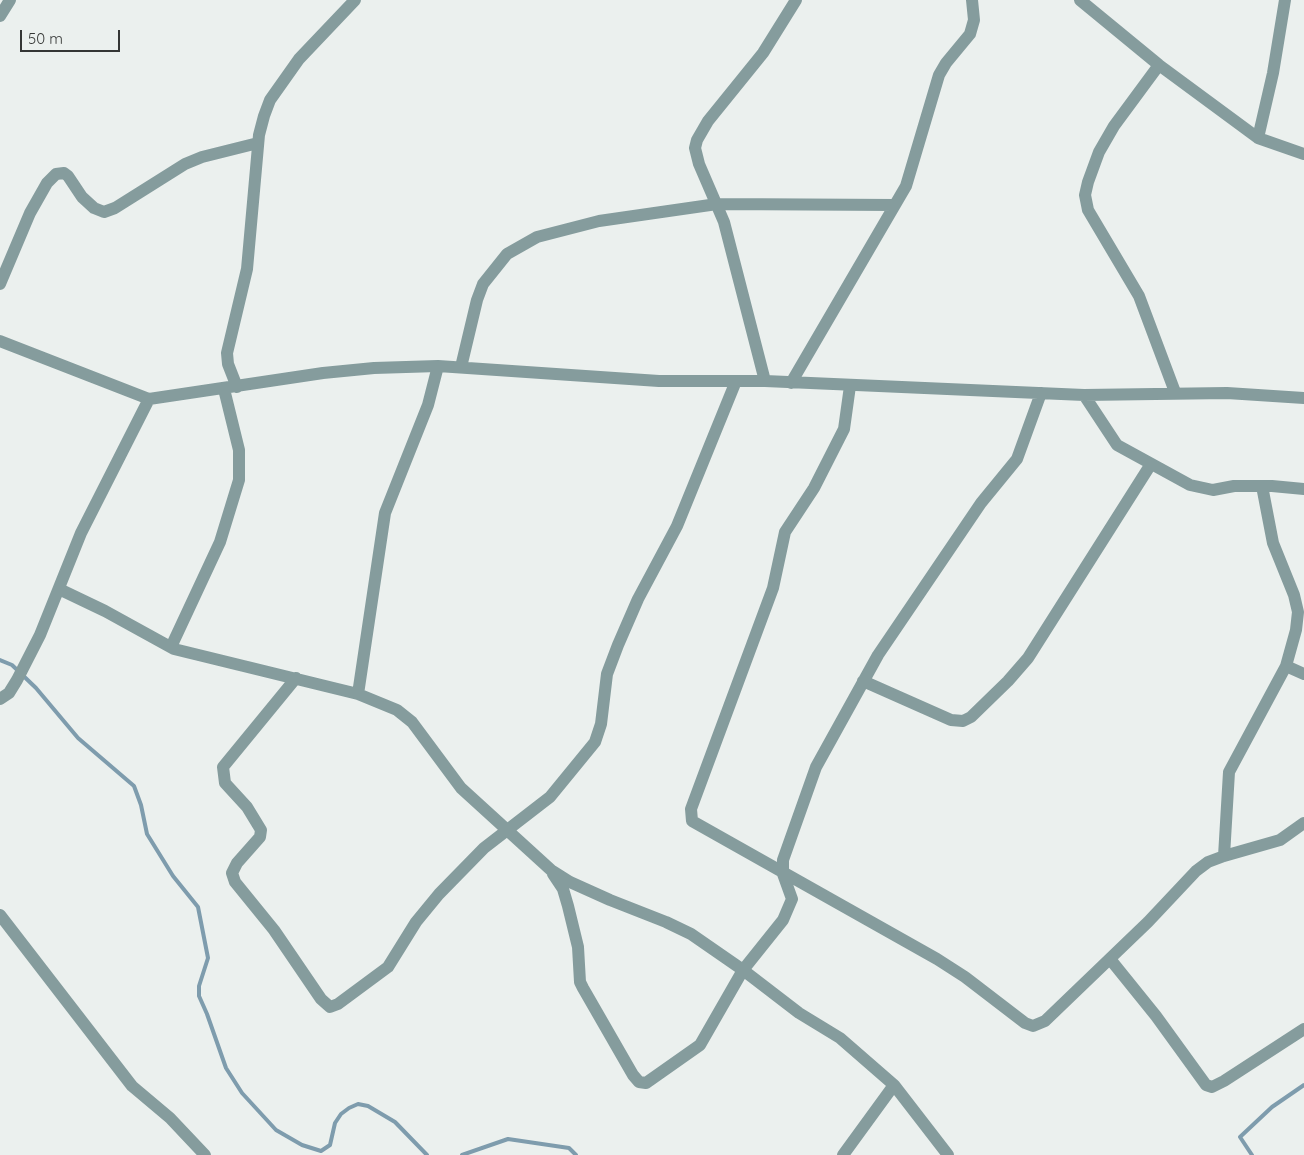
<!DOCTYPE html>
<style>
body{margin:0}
#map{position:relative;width:1304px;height:1155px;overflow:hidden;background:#ebf0ee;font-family:Quicksand,sans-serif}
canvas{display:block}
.scale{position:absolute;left:20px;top:30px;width:100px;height:22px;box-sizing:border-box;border:2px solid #343635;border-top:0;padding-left:6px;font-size:15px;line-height:18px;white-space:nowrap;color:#343635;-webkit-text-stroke:4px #ebf0ee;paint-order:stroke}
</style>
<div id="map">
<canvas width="1304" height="1155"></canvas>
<div class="scale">50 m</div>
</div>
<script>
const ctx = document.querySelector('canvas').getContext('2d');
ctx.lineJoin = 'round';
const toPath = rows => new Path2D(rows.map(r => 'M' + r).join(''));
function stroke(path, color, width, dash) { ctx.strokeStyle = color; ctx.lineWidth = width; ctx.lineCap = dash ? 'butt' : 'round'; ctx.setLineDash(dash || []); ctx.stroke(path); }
stroke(toPath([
 [0,660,12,665,36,688,78,738,134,786,141,805,147,834,173,876,198,907,208,958,199,986,199,996,207,1014,226,1068,242,1093,276,1130,302,1145,321,1151,330,1145,335,1123,341,1114,349,1108,358,1104,368,1106,395,1122,427,1155],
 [462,1155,508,1139,569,1148,576,1155],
 [1252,1155,1240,1137,1272,1107,1304,1085]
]), '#7e9cad', 4);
stroke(toPath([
 [1080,0,1159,65,1258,138,1304,154],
 [0,16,10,0],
 [1159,65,1114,126,1099,152,1088,182,1085,195,1088,210,1139,296,1175,392],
 [1258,138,1273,73,1285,0],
 [0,284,30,213,47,183,56,174,64,173,68,176,82,197,94,208,104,212,115,208,185,164,202,157,258,143],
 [0,341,149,399,323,373,374,368,438,366,659,381,765,381,1084,395,1227,393,1304,398],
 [461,367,477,300,483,284,507,254,537,237,599,221,717,204,895,205],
 [765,381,724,222,699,164,695,148,697,140,708,121,763,53,796,0],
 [791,383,906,186,939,75,946,63,970,34,974,20,972,0],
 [850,386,844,429,814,488,785,532,773,588,691,809,692,821,937,959,965,977,1025,1023,1033,1026,1045,1021,1148,922,1196,871,1208,862,1224,856,1280,840,1304,823],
 [237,387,228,364,227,353,247,269,259,135,264,116,270,100,299,59,355,0],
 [1084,395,1117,445,1190,485,1213,490,1234,486,1272,486,1304,489],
 [59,589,105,611,174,649,358,694,397,710,412,722,461,788,551,870,570,882,610,900,666,922,691,934,743,970,799,1013,840,1038,894,1085,948,1155],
 [171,647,220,542,239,480,239,450,224,389],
 [1286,666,1304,674],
 [296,678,223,767,225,783,247,807,261,830,260,837,237,863,232,873,235,882,274,930,321,999,330,1007,338,1004,388,967,416,922,439,894,484,848,550,797,595,742,601,724,607,674,618,645,638,599,677,526,736,381],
 [863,681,951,720,963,721,971,717,1008,681,1028,658,1151,464],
 [358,694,385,513,428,405,438,366],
 [0,699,9,693,17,680,40,635,81,533,149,399],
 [1224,856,1229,772,1286,666,1296,630,1298,612,1294,595,1273,543,1262,486],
 [553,874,563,889,568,906,578,947,580,982,583,988,633,1075,639,1082,646,1083,700,1045,743,970,783,920,792,899,783,874,783,860,816,767,878,655,981,503,1017,459,1041,393],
 [0,915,132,1086,170,1118,205,1155],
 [1110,959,1156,1016,1206,1085,1212,1087,1224,1081,1304,1029],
 [843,1155,894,1085]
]), '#859c9d', 12);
</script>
